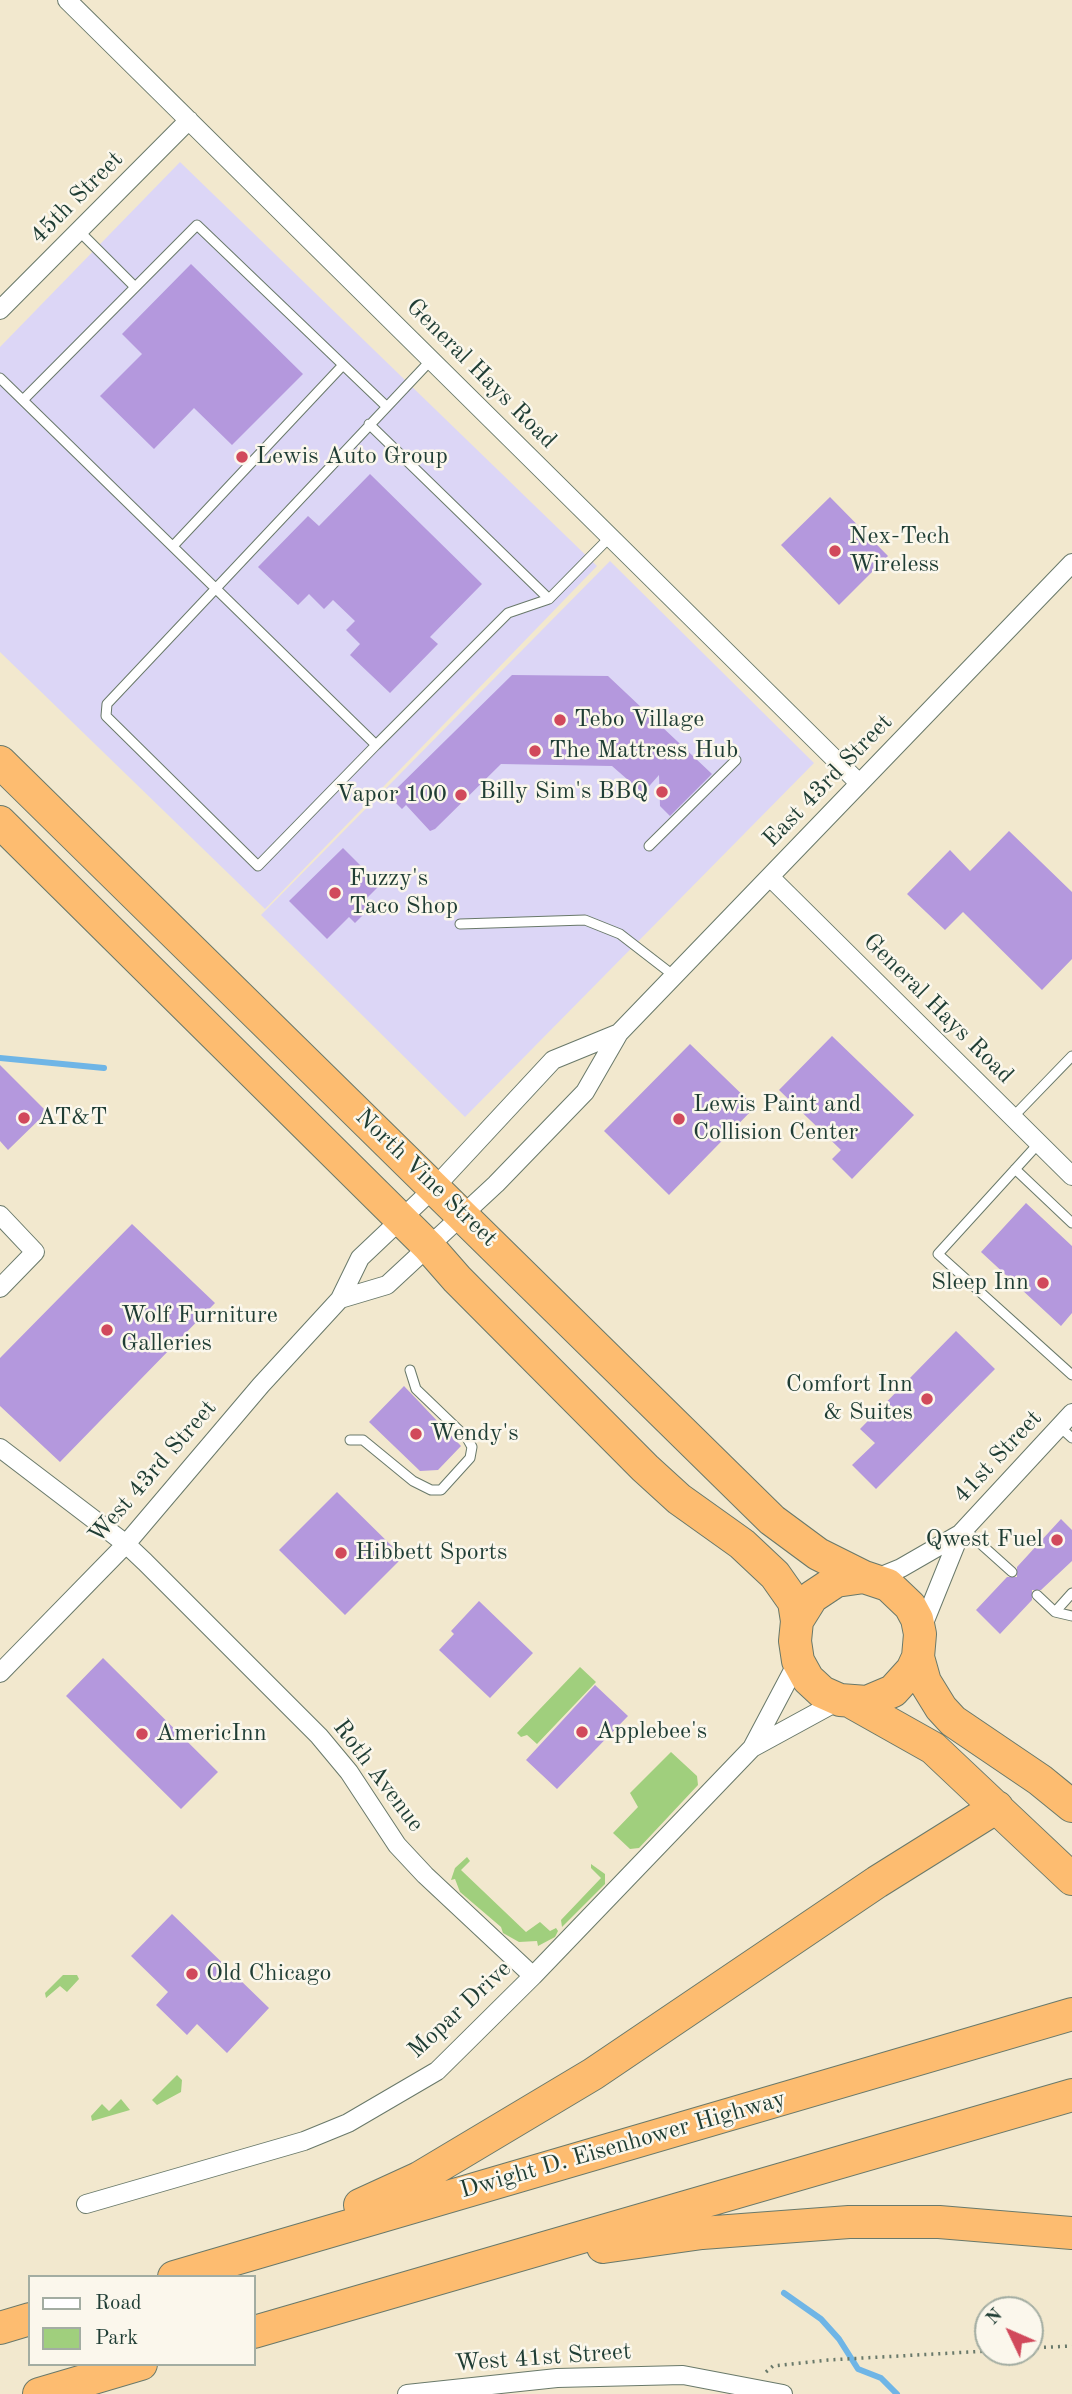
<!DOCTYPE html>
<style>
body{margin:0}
#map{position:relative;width:1072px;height:2394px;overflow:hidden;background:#f2e8ce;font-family:"Old Standard TT",serif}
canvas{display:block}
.legend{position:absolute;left:28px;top:2275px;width:228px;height:91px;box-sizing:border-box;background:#fbf7ec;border:2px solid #a3ada2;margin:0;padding:9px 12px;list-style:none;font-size:21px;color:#1f3d34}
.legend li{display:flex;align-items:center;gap:14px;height:35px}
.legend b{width:35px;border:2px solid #a3ada2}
.north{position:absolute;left:974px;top:2296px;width:70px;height:70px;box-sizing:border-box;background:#fbf7ec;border:2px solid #a3ada2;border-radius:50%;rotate:314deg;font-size:19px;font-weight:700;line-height:28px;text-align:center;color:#1f3d34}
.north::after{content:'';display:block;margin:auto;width:24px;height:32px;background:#d1495b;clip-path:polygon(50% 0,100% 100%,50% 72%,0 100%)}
</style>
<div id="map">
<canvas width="1072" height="2394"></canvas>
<ul class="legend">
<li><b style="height:9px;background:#fff"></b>Road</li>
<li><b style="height:19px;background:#a0cf7d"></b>Park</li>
</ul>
<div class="north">N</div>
</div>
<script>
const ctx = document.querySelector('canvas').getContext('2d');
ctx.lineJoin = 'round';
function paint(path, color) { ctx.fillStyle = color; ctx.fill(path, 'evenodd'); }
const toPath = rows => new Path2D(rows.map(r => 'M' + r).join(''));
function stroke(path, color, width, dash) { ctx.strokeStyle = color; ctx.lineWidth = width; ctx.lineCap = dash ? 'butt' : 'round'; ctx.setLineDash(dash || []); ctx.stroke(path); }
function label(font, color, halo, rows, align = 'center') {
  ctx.font = font + ' "Old Standard TT",serif'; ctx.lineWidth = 5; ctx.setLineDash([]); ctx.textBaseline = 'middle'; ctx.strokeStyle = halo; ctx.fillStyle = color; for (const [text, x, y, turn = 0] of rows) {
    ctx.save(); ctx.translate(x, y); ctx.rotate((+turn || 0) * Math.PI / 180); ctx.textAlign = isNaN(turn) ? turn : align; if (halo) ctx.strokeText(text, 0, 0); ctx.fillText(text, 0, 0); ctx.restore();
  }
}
paint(toPath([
 [180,162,597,566,265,909,0,652,0,347],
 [610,561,814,763,465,1117,261,915]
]), '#dcd6f6');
paint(toPath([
 [580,1667,596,1682,537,1744,527,1735,521,1737,517,1733],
 [671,1752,697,1776,698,1785,639,1848,630,1849,613,1833,638,1807,630,1793],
 [467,1857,470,1861,461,1870,526,1932,540,1922,550,1931,556,1928,558,1931,555,1937,538,1946,537,1941,519,1942,503,1933,501,1927,460,1892,455,1879,451,1880,455,1868],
 [591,1864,605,1874,605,1884,562,1927,561,1920,601,1878,591,1868],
 [63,1975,77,1975,79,1979,67,1992,60,1986,46,1998,45,1993],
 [177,2075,182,2080,181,2092,157,2105,152,2100],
 [121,2099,130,2110,92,2121,91,2116,102,2104,109,2111]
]), '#a0cf7d');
stroke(toPath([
 [0,1058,104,1068],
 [784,2293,821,2319,839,2339,858,2369,881,2378,897,2394]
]), '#6fb5e6', 6);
paint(toPath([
 [191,264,303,374,232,445,194,408,154,449,100,396,142,354,122,334],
 [370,474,482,584,430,637,438,644,390,693,350,655,360,644,346,630,355,621,333,600,324,609,309,594,298,605,258,567,308,516,319,526],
 [830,497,888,556,839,605,781,545],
 [512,675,608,676,712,774,670,816,660,806,659,775,643,793,612,766,501,764,435,829,430,831,406,805,402,809,389,796],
 [1009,831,1072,892,1072,959,1042,990,963,912,945,930,907,894,950,850,970,871],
 [343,848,380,885,364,901,371,907,355,923,349,917,327,939,289,901],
 [832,1036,914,1115,852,1179,832,1159,841,1150,779,1090],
 [690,1044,755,1107,669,1195,604,1131],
 [0,1065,47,1112,8,1150,0,1141],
 [1026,1203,1072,1246,1072,1313,1061,1326,981,1252],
 [132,1224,215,1303,60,1462,0,1406,0,1358],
 [956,1331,995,1369,876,1489,852,1465,875,1443,860,1429],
 [404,1386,461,1446,438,1470,420,1471,369,1422],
 [337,1492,403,1557,345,1615,279,1550],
 [1061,1519,1072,1530,1072,1561,1041,1590,1032,1590,1032,1600,1000,1634,976,1610,1007,1577,1017,1577,1017,1567],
 [479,1601,533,1653,490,1698,439,1650,454,1634,451,1631],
 [103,1658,218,1772,181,1809,66,1696],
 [595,1685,628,1716,557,1789,526,1760],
 [172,1914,269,2008,227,2053,197,2024,187,2035,156,2005,168,1992,131,1956]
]), '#b498dd');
const lane = toPath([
 [79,231,135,287],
 [0,378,376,745,508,613,549,599,609,538],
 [23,400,197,225,386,406],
 [369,424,549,599],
 [174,545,343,365],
 [376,745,258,866,106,716,107,704,432,359],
 [649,846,736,760],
 [460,924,585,920,620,934,673,975],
 [1013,1117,1072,1056],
 [1039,1143,938,1254,1072,1375],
 [1015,1169,1072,1223],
 [1060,1427,1072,1438],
 [350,1440,363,1440,413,1481,431,1490,441,1490,470,1458,472,1447,467,1438,416,1389,410,1370],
 [964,1529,1012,1572],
 [1037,1595,1055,1612,1072,1616],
 [1055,1612,1072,1593]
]);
const street = toPath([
 [67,0,859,783],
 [0,310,189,120],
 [770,877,1072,1176],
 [0,1215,35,1252,0,1288],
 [340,1299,387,1285,496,1184,585,1092,619,1033,1072,563],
 [0,1448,126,1544,145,1562,319,1736,349,1772,397,1845,425,1875,533,1976],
 [874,1579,901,1568,960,1534],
 [922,1628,960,1534,1072,1413],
 [0,1673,126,1544,261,1385,340,1299,360,1258,435,1187,553,1060,619,1033],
 [752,1748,840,1700],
 [86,2204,304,2141,348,2123,437,2071,533,1976,752,1748,798,1661],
 [407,2394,557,2378,683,2375,783,2394]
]);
const highway = toPath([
 [0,762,772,1520,818,1554,864,1577],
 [0,822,429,1247,457,1279,645,1468,679,1499,742,1544,775,1575,794,1602,797,1621],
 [918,1657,912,1670,893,1691,867,1702,840,1700,822,1692,808,1679,798,1661,795,1641,797,1621,812,1597,836,1581,864,1577,888,1585,910,1606,917,1619,920,1634,918,1657,925,1682,941,1708,953,1721,1040,1780,1072,1806],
 [853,1703,933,1748,1072,1879],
 [360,2205,419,2178,593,2074,877,1882,997,1807],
 [603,2247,702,2233,849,2222,939,2222,1072,2233],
 [174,2277,1072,2014],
 [0,2328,30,2319],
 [254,2332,1072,2095],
 [39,2394,141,2364]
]);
stroke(lane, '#69796a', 11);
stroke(street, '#69796a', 20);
stroke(highway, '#69796a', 34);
stroke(toPath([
 [1030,2348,1072,2346],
 [766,2372,773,2366,828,2360,988,2351]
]), '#69796a', 3.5, [2, 5]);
stroke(lane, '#fff', 9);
stroke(street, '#fff', 18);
stroke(highway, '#fdbc70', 32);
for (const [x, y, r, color] of [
 [242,457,7,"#d1495b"],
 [835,551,7,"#d1495b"],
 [560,720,7,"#d1495b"],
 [535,751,7,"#d1495b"],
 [662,792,7,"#d1495b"],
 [461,795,7,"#d1495b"],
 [335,893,7,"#d1495b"],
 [24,1118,7,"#d1495b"],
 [679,1119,7,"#d1495b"],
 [1043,1283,7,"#d1495b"],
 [107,1330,7,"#d1495b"],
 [927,1399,7,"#d1495b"],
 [416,1434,7,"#d1495b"],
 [1057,1540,7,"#d1495b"],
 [341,1553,7,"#d1495b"],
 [582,1732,7,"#d1495b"],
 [142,1734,7,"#d1495b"],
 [192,1974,7,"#d1495b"]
]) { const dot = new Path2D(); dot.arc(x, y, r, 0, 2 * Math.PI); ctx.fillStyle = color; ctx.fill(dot); stroke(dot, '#fbf7ec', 2.5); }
label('24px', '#1f3d34', '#fbf7ec', [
 ["45th Street",77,198,-45],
 ["General Hays Road",481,374,45],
 ["East 43rd Street",828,781,-46],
 ["General Hays Road",938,1009,45],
 ["North Vine Street",426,1178,44],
 ["41st Street",998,1457,-47],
 ["West 43rd Street",153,1472,-49],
 ["Roth Avenue",378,1776,53],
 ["Mopar Drive",460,2010,-43],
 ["Dwight D. Eisenhower Highway",623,2145,-16],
 ["West 41st Street",543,2358,-4]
]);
label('24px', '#1f3d34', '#fbf7ec', [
 ["Lewis Auto Group",256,457],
 ["Nex-Tech",849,537],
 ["Wireless",849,565],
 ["Tebo Village",574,720],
 ["The Mattress Hub",549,751],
 ["Billy Sim's BBQ",648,792,"right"],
 ["Vapor 100",447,795,"right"],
 ["Fuzzy's",349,879],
 ["Taco Shop",349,907],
 ["Lewis Paint and",693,1105],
 ["Collision Center",693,1133],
 ["AT&T",38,1118],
 ["Sleep Inn",1029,1283,"right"],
 ["Wolf Furniture",121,1316],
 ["Galleries",121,1344],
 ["Comfort Inn",913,1385,"right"],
 ["& Suites",913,1413,"right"],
 ["Wendy's",430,1434],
 ["Qwest Fuel",1043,1540,"right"],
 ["Hibbett Sports",355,1553],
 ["Applebee's",596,1732],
 ["AmericInn",156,1734],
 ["Old Chicago",206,1974]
], 'left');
</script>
